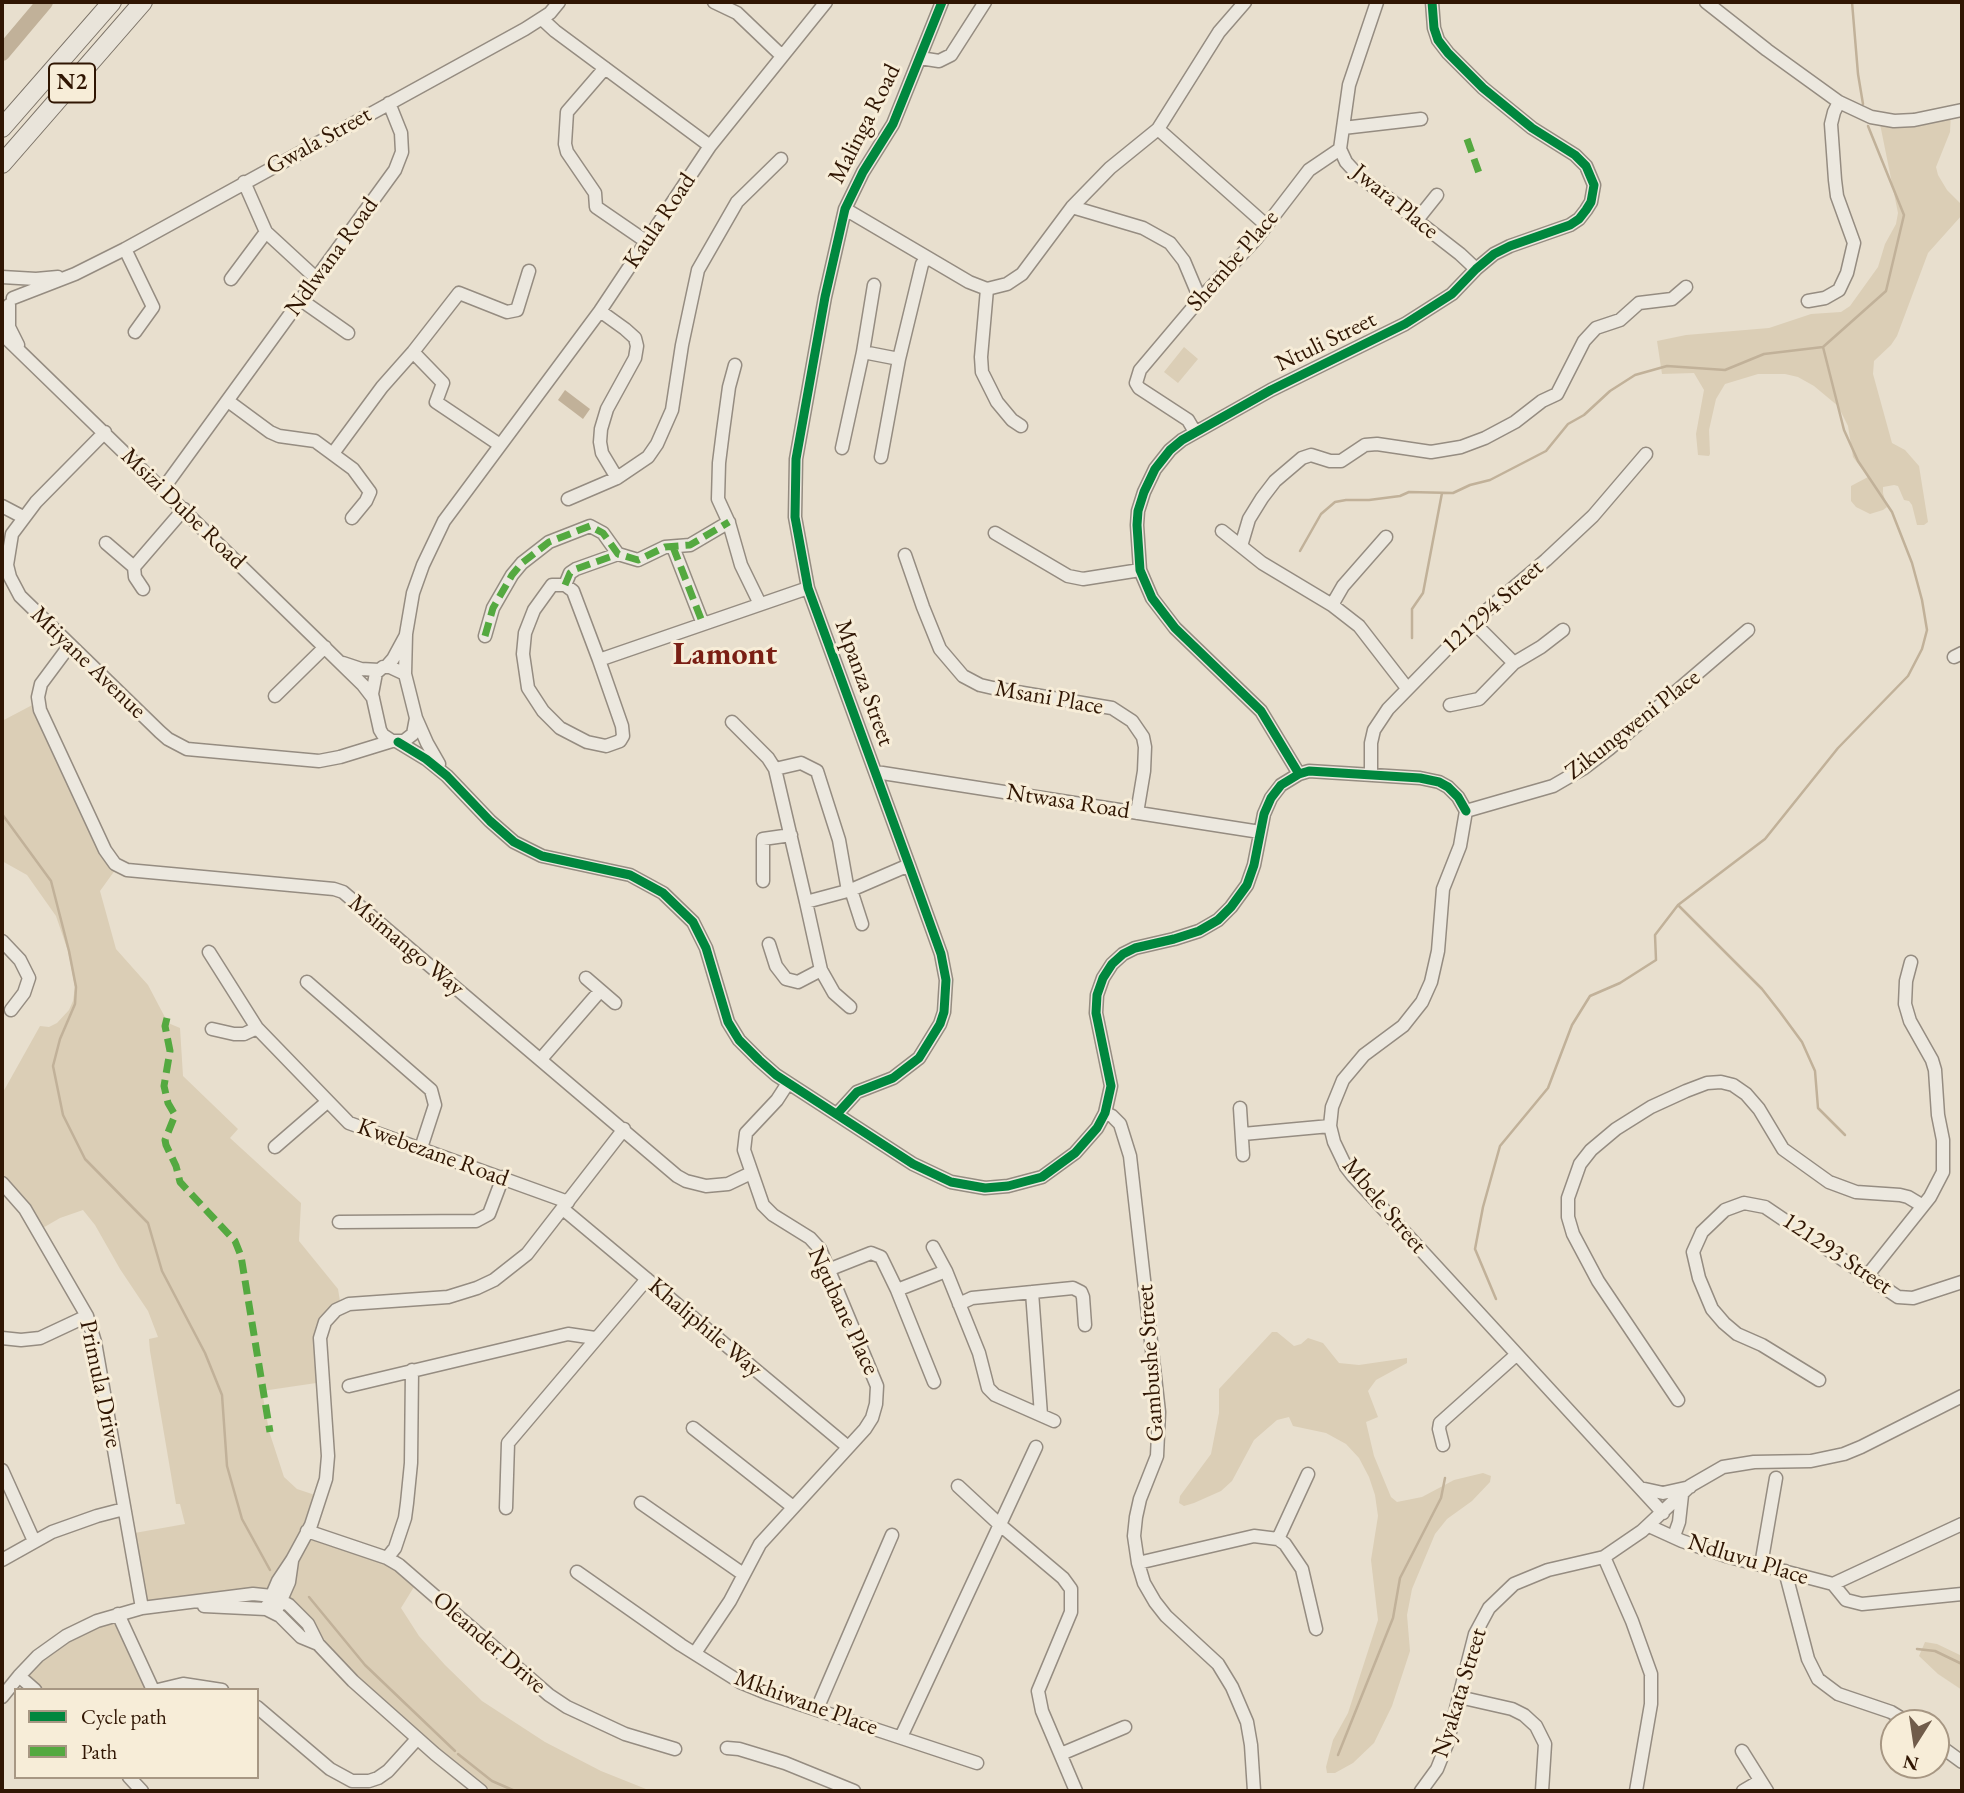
<!DOCTYPE html>
<style>
body{margin:0}
#map{position:relative;width:1964px;height:1793px;overflow:hidden;background:#e8dfce;font-family:"EB Garamond",serif}
canvas{display:block}
.frame{position:absolute;inset:0;border:4px solid #301603;pointer-events:none}
.legend{position:absolute;left:14px;top:1688px;width:245px;height:91px;box-sizing:border-box;background:#f7edd8;border:2px solid #a79783;margin:0;padding:9px 12px;list-style:none;font-size:21px;color:#301603}
.legend li{display:flex;align-items:center;gap:14px;height:35px}
.legend b{width:35px;border:2px solid #a79783}
.north{position:absolute;left:1880px;top:1709px;width:70px;height:70px;box-sizing:border-box;background:#f7edd8;border:2px solid #a79783;border-radius:50%;rotate:192deg;font-size:19px;font-weight:700;line-height:28px;text-align:center;color:#301603}
.north::after{content:'';display:block;margin:auto;width:24px;height:32px;background:#705c4a;clip-path:polygon(50% 0,100% 100%,50% 72%,0 100%)}
</style>
<div id="map">
<canvas width="1964" height="1793"></canvas>
<div class="frame"></div>
<ul class="legend">
<li><b style="height:9px;background:#00873e"></b>Cycle path</li>
<li><b style="height:9px;background:#54a940"></b>Path</li>
</ul>
<div class="north">N</div>
</div>
<script>
const ctx = document.querySelector('canvas').getContext('2d');
ctx.lineJoin = 'round';
function paint(path, color) { ctx.fillStyle = color; ctx.fill(path, 'evenodd'); }
const toPath = rows => new Path2D(rows.map(r => 'M' + r).join(''));
function stroke(path, color, width, dash) { ctx.strokeStyle = color; ctx.lineWidth = width; ctx.lineCap = dash ? 'butt' : 'round'; ctx.setLineDash(dash || []); ctx.stroke(path); }
function label(font, color, halo, rows, align = 'center') {
  ctx.font = font + ' "EB Garamond",serif'; ctx.lineWidth = 6; ctx.setLineDash([]); ctx.textBaseline = 'middle'; ctx.strokeStyle = halo; ctx.fillStyle = color; for (const [text, x, y, turn = 0] of rows) {
    ctx.save(); ctx.translate(x, y); ctx.rotate((+turn || 0) * Math.PI / 180); ctx.textAlign = isNaN(turn) ? turn : align; if (halo) ctx.strokeText(text, 0, 0); ctx.fillText(text, 0, 0); ctx.restore();
  }
}
paint(toPath([
 [1951,113,1950,132,1936,167,1938,175,1947,190,1962,205,1962,215,1928,253,1897,336,1891,345,1874,361,1873,374,1892,443,1905,450,1919,466,1928,522,1924,525,1917,525,1912,505,1909,501,1904,500,1898,486,1894,485,1883,487,1883,493,1887,507,1883,510,1870,514,1856,507,1851,501,1851,486,1868,477,1853,457,1848,426,1838,406,1814,386,1798,377,1785,374,1758,374,1725,384,1716,399,1709,430,1710,454,1709,456,1698,455,1696,434,1704,390,1694,373,1662,374,1657,341,1686,335,1769,328,1811,314,1841,312,1850,306,1878,267,1885,244,1896,224,1898,213,1879,119],
 [1184,347,1198,359,1178,383,1164,372],
 [38,702,118,866,100,891,116,949,148,985,168,1023,180,1028,183,1076,238,1129,230,1138,301,1203,299,1241,338,1289,341,1307,325,1322,323,1382,262,1391,269,1431,284,1477,297,1489,321,1497,307,1531,363,1550,417,1582,401,1608,419,1636,445,1665,482,1701,545,1742,601,1771,651,1791,480,1791,280,1617,203,1607,142,1608,129,1534,185,1524,180,1504,176,1504,150,1351,149,1339,158,1337,148,1311,120,1269,95,1225,83,1210,60,1218,41,1229,2,1182,2,1094,40,1026,49,1027,57,1023,69,1010,73,1001,75,987,68,951,56,916,27,875,2,861,2,721],
 [1272,1332,1277,1332,1294,1346,1301,1344,1308,1338,1323,1343,1339,1363,1359,1365,1407,1358,1407,1363,1376,1380,1368,1391,1378,1417,1366,1422,1374,1456,1391,1497,1397,1502,1422,1497,1454,1480,1483,1473,1491,1476,1490,1482,1472,1501,1447,1519,1435,1534,1412,1589,1407,1615,1410,1651,1392,1706,1374,1743,1353,1763,1335,1773,1327,1773,1326,1767,1333,1740,1348,1713,1378,1620,1371,1560,1378,1516,1375,1495,1369,1477,1359,1458,1346,1444,1326,1433,1293,1426,1289,1417,1277,1420,1254,1440,1232,1481,1221,1491,1194,1503,1184,1506,1179,1503,1180,1496,1211,1454,1219,1413,1219,1389],
 [118,1614,153,1690,35,1690,19,1676,38,1656],
 [1925,1642,1937,1644,1962,1656,1962,1690,1938,1674,1919,1656]
]), '#dbceb6');
paint(toPath([
 [565,390,590,409,583,419,558,400]
]), '#c1b199');
stroke(toPath([
 [1852,2,1858,74,1863,104],
 [1300,551,1321,514,1335,502,1346,500,1369,500,1400,496,1409,492,1453,493,1470,485,1490,480,1546,451,1568,424,1584,415,1610,391,1635,375,1667,366,1725,370,1764,354,1823,347],
 [1412,638,1412,609,1423,593,1442,493],
 [2,814,51,881,69,951,76,987,75,1004,60,1039,53,1066,63,1115,85,1159,148,1223,162,1271,205,1353,222,1395,227,1466,242,1519,270,1570],
 [1678,905,1762,989,1780,1012,1802,1042,1815,1071,1818,1108,1845,1135],
 [1496,1299,1475,1249,1483,1207,1500,1146,1548,1088,1572,1025,1590,996,1620,983,1656,960,1655,935,1678,905,1765,839,1838,748,1908,676,1922,649,1927,630,1922,600,1912,563,1892,512,1858,461,1844,430,1823,347,1886,291,1904,215,1868,126],
 [309,1597,365,1665,455,1751],
 [1917,1649,1935,1651,1962,1664],
 [458,1754,492,1781,515,1791],
 [1338,1755,1393,1618,1400,1578,1441,1498,1445,1478]
]), '#c1b199', 2.5);
stroke(toPath([
 [2,53,45,2]
]), '#c1b199', 16);
const minor = toPath([
 [714,2,737,13,782,56],
 [1377,2,1349,85,1340,149,1346,162,1357,174,1460,254,1476,269],
 [1706,2,1767,50,1839,102,1871,117,1894,121,1914,120,1962,110],
 [542,19,555,31,710,146],
 [920,58,939,61,951,55,985,2],
 [605,68,567,112,565,144,567,152,595,193,596,207,647,242],
 [1343,128,1421,119],
 [1158,129,1266,225],
 [244,182,266,232,317,279],
 [1072,207,1143,228,1170,243,1184,261,1200,299],
 [845,209,969,282,987,289,1007,284,1022,274,1072,207,1110,168,1158,129,1219,32,1245,2],
 [1417,220,1437,195],
 [125,249,153,307,135,332],
 [2,277,36,279,58,277],
 [231,279,266,232],
 [987,289,981,357,982,372,997,402,1012,420,1021,426],
 [13,298,75,274,125,249,525,29,550,13,559,2],
 [301,300,348,333],
 [1808,301,1825,298,1839,290,1847,273,1854,243,1837,196,1835,180,1831,124,1834,112,1839,102],
 [9,305,9,327,18,345],
 [600,311,625,329,635,338,637,346,635,358,607,409,601,429,600,442,602,453,617,478],
 [2,334,318,641,363,685,373,698],
 [413,352,443,383,436,402,500,445],
 [863,352,874,285],
 [735,365,729,387,723,431,719,463,718,499,729,523,741,565,760,604],
 [228,401,270,432,279,436,315,441,353,469,370,492,366,501,352,518],
 [105,432,36,502,12,534,7,565,10,577,20,596,160,732,168,739,187,749,319,761,340,757,392,741,404,741,413,734,416,718,405,674,390,667,383,667,376,673,372,694,380,730,383,735,392,741],
 [1195,432,1188,420,1139,388,1136,383,1140,370,1200,299,1256,239,1309,170,1340,149],
 [842,448,863,352,899,359],
 [334,452,382,387,413,352,459,293,507,312,517,310,529,271],
 [881,457,899,359,922,264,927,258],
 [163,489,395,170,402,152,401,133,389,103],
 [568,499,617,478,648,457,657,444,672,410,682,345,698,270,737,202,781,159],
 [2,506,23,517],
 [1222,531,1262,563,1332,605,1359,626,1407,688],
 [995,533,1068,576,1083,579,1140,570],
 [106,543,134,567,135,577,143,589],
 [1241,546,1249,519,1262,498,1275,481,1302,458,1311,455,1330,461,1341,461,1365,445,1377,444,1431,452,1461,447,1485,438,1515,422,1542,401,1557,394,1584,341,1596,328,1620,320,1639,303,1672,299,1686,287],
 [673,547,703,624],
 [905,555,923,607,940,649,963,676,980,685,993,688,1112,708,1132,721,1143,737,1145,747,1144,771,1137,813],
 [134,567,184,509],
 [565,585,570,573,576,569,618,554],
 [1332,605,1343,586,1386,537],
 [1473,622,1514,663],
 [485,636,493,608,512,575,522,563,549,542,590,526,603,533,618,554,638,560,665,547,690,545,729,522],
 [70,645,41,684,38,697,40,710,105,850,115,864,127,870,334,889,343,892,677,1176,686,1181,706,1186,728,1184,751,1173],
 [1954,657,1962,653],
 [599,660,622,726,623,736,620,741,606,746,587,742,560,728,543,711,528,688,523,654,525,633,534,610,552,585,565,585,573,591,599,660,808,588],
 [343,663,361,669,379,670],
 [386,667,393,659,406,635],
 [405,674,406,634,413,593,423,565,444,521,600,311,710,146,826,2],
 [275,696,325,647],
 [1450,705,1479,699,1514,663,1541,647,1563,630],
 [416,718,427,743,439,764],
 [732,722,768,758,775,769,806,902],
 [398,742,426,759,447,776,490,821,514,842,542,856,630,875,663,893,693,922,706,948,728,1022,739,1040,759,1060,776,1075,913,1164,951,1182,985,1188,1008,1186,1042,1177,1075,1153,1097,1128,1105,1113,1111,1086,1096,1013,1097,995,1103,978,1112,964,1123,954,1135,948,1174,939,1199,931,1218,920,1231,907,1247,885,1254,865,1264,814,1271,798,1281,785,1299,774,1309,771,1420,778,1439,782,1448,787,1458,797,1466,811],
 [775,769,801,763,817,771,839,840,848,891],
 [876,772,1260,832],
 [1299,774,1261,711,1175,628,1152,598,1140,570,1137,525,1138,511,1144,492,1155,469,1170,450,1182,440,1271,390,1405,324,1452,294,1476,269,1494,254,1510,246,1570,225,1579,219,1586,210,1591,202,1594,185,1586,166,1575,155,1532,128,1483,88,1448,53,1438,40,1434,28,1432,2],
 [1371,774,1371,743,1374,730,1388,709,1473,622,1546,560,1593,516,1646,454],
 [1466,811,1460,846,1443,889,1438,951,1431,982,1422,1002,1403,1026,1364,1055,1343,1080,1332,1107,1330,1126,1334,1142,1346,1167,1353,1176,1663,1513],
 [1466,811,1553,786,1584,768,1609,749,1748,630],
 [763,881,763,839,791,835],
 [851,890,862,924],
 [2,941,20,960,29,978,24,993,11,1010],
 [769,944,776,966,786,979,798,982,821,970],
 [209,952,257,1028,349,1123,568,1202],
 [586,978,615,1003],
 [307,982,431,1090,435,1105,421,1148],
 [850,1007,834,993,821,970,806,902,851,890,909,865],
 [212,1029,234,1034,244,1034,257,1028],
 [541,1059,600,991],
 [1240,1108,1243,1155],
 [1105,1113,1112,1116,1120,1124,1130,1156,1159,1412,1157,1456,1140,1499,1136,1517,1134,1536,1138,1563,1144,1583,1155,1602,1166,1616,1218,1664,1232,1687,1247,1722,1251,1745,1254,1791],
 [837,1114,857,1092,893,1078,919,1058,940,1024,944,1012,946,980,941,954,909,865,808,588,795,517,796,459,825,297,845,209,863,172,893,124,942,2],
 [1243,1134,1330,1126],
 [275,1147,327,1102],
 [2,1183,25,1209,87,1316,95,1342,142,1608],
 [563,1209,848,1447],
 [339,1222,476,1221,489,1214,503,1177],
 [933,1247,946,1271,979,1353,988,1388,995,1395,1054,1421],
 [828,1270,871,1253,881,1257,897,1290,934,1382],
 [1867,1276,1930,1197,1943,1172,1943,1140,1938,1115,1935,1070,1932,1060,1910,1021,1905,1004,1906,981,1911,962],
 [897,1290,946,1271],
 [1032,1292,1041,1415],
 [959,1304,972,1298,1073,1288,1081,1292,1083,1297,1085,1325],
 [2,1338,21,1340,40,1338,87,1316],
 [1819,1380,1762,1345,1737,1334,1724,1323,1712,1309,1699,1278,1693,1252,1702,1232,1725,1210,1744,1203,1765,1207,1898,1297,1913,1298,1962,1282],
 [349,1386,568,1334,595,1338],
 [1678,1400,1598,1281,1573,1234,1568,1217,1568,1198,1580,1164,1591,1150,1616,1129,1651,1107,1686,1091,1707,1083,1721,1082,1733,1085,1746,1094,1759,1109,1783,1149,1829,1182,1856,1192,1900,1195,1908,1197,1923,1206],
 [693,1428,793,1507],
 [1443,1445,1439,1429,1440,1423,1516,1355],
 [2,1470,34,1541],
 [958,1486,999,1524,1063,1578,1071,1589,1071,1612,1038,1691,1042,1711,1076,1791],
 [1640,1488,1663,1493,1690,1487],
 [641,1503,743,1574],
 [506,1508,508,1443,647,1279],
 [1649,1526,1682,1541,1726,1556,1833,1584,1962,1524],
 [307,1531,387,1558,399,1565,549,1695,567,1707,625,1734,675,1749],
 [1674,1536,1679,1522,1682,1495],
 [1278,1539,1308,1474],
 [1604,1557,1632,1621,1651,1674,1651,1704,1636,1791],
 [387,1558,395,1548,405,1518,407,1503,411,1463,412,1370],
 [2,1560,52,1532,97,1516,124,1509],
 [1138,1563,1254,1536,1278,1539,1285,1544,1302,1569,1316,1629],
 [1761,1565,1776,1478],
 [1785,1571,1808,1659,1818,1679,1838,1694,1891,1712,1909,1723],
 [577,1572,681,1645,740,1682,769,1694,977,1763],
 [1833,1584,1846,1600,1862,1604,1962,1594],
 [204,1606,266,1609,280,1616,301,1637,318,1644],
 [278,1607,289,1582,292,1561],
 [266,1609,278,1581,292,1560,311,1525,326,1479,328,1456,320,1338,325,1322,336,1310,349,1304,448,1297,477,1288,494,1280,527,1254,624,1129],
 [118,1614,153,1690],
 [695,1653,730,1601,760,1544,865,1429,872,1418,876,1404,877,1386,820,1249,810,1238,773,1215,763,1205,744,1150,746,1133,777,1100,788,1083],
 [19,1676,35,1690],
 [158,1690,183,1684,222,1690],
 [2,1697,19,1676,38,1656,66,1636,97,1621,142,1608,253,1594,272,1596,289,1605,308,1624,318,1644,353,1681,435,1754,481,1791],
 [1459,1697,1512,1709,1524,1715,1536,1726,1545,1744,1542,1791],
 [257,1707,330,1769,352,1781,369,1781,378,1778,388,1771,417,1739],
 [817,1709,892,1535],
 [901,1737,1036,1447],
 [1936,1743,1962,1762],
 [727,1748,739,1749,785,1763,854,1791],
 [1742,1751,1767,1791],
 [1061,1754,1125,1727],
 [129,1777,142,1791],
 [1421,1791,1437,1769,1447,1744,1475,1634,1489,1608,1514,1584,1548,1570,1604,1557,1642,1531,1690,1486,1723,1467,1754,1462,1811,1461,1844,1454,1861,1447,1962,1396],
 [1743,1791,1760,1781]
]);
const highway = toPath([
 [2,128,112,2],
 [2,164,143,2]
]);
stroke(minor, '#958c81', 15);
stroke(highway, '#7b7267', 20);
stroke(minor, '#ece8df', 12);
stroke(highway, '#e9e4da', 18);
stroke(toPath([
 [1467,139,1479,173],
 [673,547,703,624],
 [565,585,570,573,576,569,618,554],
 [485,636,493,608,512,575,522,563,549,542,590,526,603,533,618,554,638,560,665,547,690,545,729,522],
 [167,1018,165,1026,170,1051,164,1086,168,1103,175,1115,165,1140,166,1145,176,1166,180,1182,235,1241,241,1256,270,1432]
]), '#54a940', 7, [14, 7]);
stroke(toPath([
 [398,742,426,759,447,776,490,821,514,842,542,856,630,875,663,893,693,922,706,948,728,1022,739,1040,759,1060,776,1075,913,1164,951,1182,985,1188,1008,1186,1042,1177,1075,1153,1097,1128,1105,1113,1111,1086,1096,1013,1097,995,1103,978,1112,964,1123,954,1135,948,1174,939,1199,931,1218,920,1231,907,1247,885,1254,865,1264,814,1271,798,1281,785,1299,774,1309,771,1420,778,1439,782,1448,787,1458,797,1466,811],
 [1299,774,1261,711,1175,628,1152,598,1140,570,1137,525,1138,511,1144,492,1155,469,1170,450,1182,440,1271,390,1405,324,1452,294,1476,269,1494,254,1510,246,1570,225,1579,219,1586,210,1591,202,1594,185,1586,166,1575,155,1532,128,1483,88,1448,53,1438,40,1434,28,1432,2],
 [837,1114,857,1092,893,1078,919,1058,940,1024,944,1012,946,980,941,954,909,865,808,588,795,517,796,459,825,297,845,209,863,172,893,124,942,2]
]), '#00873e', 9);
for (const [x, y, w] of [
 [72,83,46]
]) { const box = new Path2D(); box.roundRect(x - w / 2, y - 19.5, w, 39, 5); ctx.fillStyle = '#f7edd8'; ctx.fill(box); stroke(box, '#301603', 2); }
label('bold 23px', '#301603', null, [
 ["N2",72,83]
]);
label('24px', '#301603', '#f7edd8', [
 ["Malinga Road",865,124,-63],
 ["Gwala Street",319,141,-29],
 ["Jwara Place",1395,202,39],
 ["Kaula Road",660,221,-56],
 ["Ndlwana Road",332,257,-54],
 ["Shembe Place",1233,261,-49],
 ["Ntuli Street",1326,342,-26],
 ["Msizi Dube Road",183,509,44],
 ["121294 Street",1493,607,-42],
 ["Mtiyane Avenue",88,663,44],
 ["Mpanza Street",864,683,70],
 ["Msani Place",1049,698,10],
 ["Zikungweni Place",1633,725,-38],
 ["Ntwasa Road",1068,802,9],
 ["Msimango Way",406,946,40],
 ["Kwebezane Road",433,1153,20],
 ["Mbele Street",1384,1206,50],
 ["121293 Street",1837,1254,34],
 ["Ngubane Place",843,1311,65],
 ["Khaliphile Way",705,1328,40],
 ["Gambushe Street",1151,1363,-94],
 ["Primula Drive",100,1384,78],
 ["Ndluvu Place",1748,1560,17],
 ["Oleander Drive",489,1643,41],
 ["Nyakata Street",1460,1693,-73],
 ["Mkhiwane Place",806,1703,20]
]);
label('bold 32px', '#7a1f14', '#f7edd8', [
 ["Lamont",725,655]
]);
</script>
